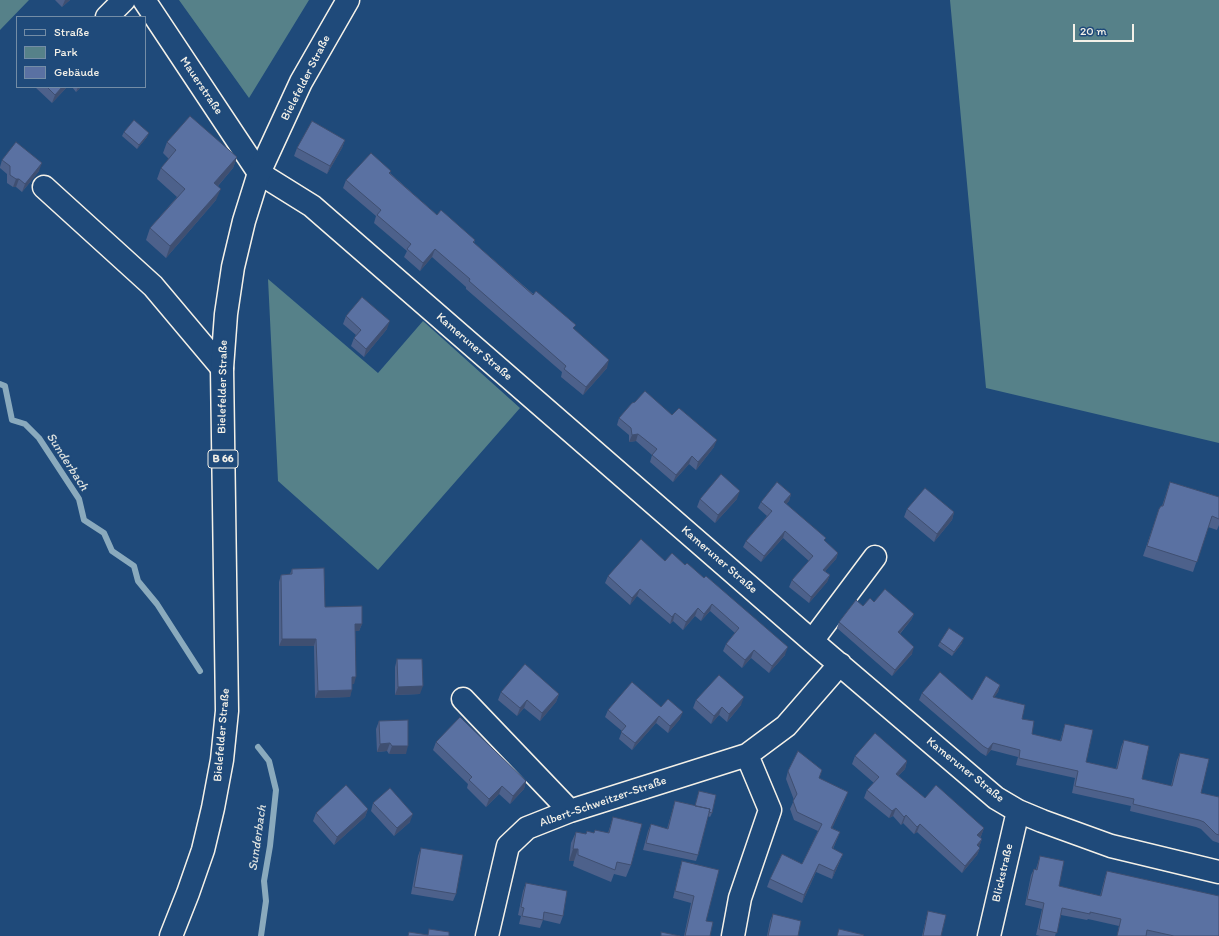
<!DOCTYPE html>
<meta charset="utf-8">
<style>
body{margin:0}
#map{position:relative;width:1219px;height:936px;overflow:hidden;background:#1f4a7a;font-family:Itim,sans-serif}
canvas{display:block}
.legend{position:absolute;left:16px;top:16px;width:130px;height:72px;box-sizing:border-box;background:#1f4a7a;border:1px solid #748da6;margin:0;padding:5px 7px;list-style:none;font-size:12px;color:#f4f1e8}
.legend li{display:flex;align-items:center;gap:8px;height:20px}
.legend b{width:20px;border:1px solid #748da6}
.scale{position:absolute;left:1073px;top:24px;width:61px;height:18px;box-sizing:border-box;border:2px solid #f4f1e8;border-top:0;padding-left:5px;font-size:12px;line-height:14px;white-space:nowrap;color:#f4f1e8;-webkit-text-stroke:3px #1f4a7a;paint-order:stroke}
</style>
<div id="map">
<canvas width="1219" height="936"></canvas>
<ul class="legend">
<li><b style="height:5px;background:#1f4a7a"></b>Straße</li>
<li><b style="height:11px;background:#568189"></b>Park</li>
<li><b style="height:11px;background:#5a71a2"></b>Gebäude</li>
</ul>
<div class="scale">20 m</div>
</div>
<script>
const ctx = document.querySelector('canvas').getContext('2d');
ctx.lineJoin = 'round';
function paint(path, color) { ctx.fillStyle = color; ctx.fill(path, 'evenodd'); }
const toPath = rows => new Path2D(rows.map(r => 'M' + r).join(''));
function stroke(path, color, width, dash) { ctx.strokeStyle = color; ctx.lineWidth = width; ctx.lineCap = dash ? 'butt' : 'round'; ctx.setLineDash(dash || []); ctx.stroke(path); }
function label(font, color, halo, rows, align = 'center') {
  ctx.font = font + ' Itim,sans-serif'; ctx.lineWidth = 4; ctx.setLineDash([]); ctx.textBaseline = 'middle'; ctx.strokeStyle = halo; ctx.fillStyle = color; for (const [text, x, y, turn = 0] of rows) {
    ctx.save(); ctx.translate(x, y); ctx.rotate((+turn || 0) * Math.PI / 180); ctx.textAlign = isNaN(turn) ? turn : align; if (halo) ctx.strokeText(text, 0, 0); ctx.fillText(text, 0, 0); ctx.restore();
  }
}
paint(toPath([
 [0,0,29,0,0,30],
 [179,0,309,0,249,98],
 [950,0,1219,0,1219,443,986,388],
 [268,279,378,373,423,321,520,408,378,570,278,481]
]), '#568189');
stroke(toPath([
 [0,384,5,386,12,420,25,424,39,438,79,499,84,520,104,533,112,551,134,566,138,581,157,604,200,671],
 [258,747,269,761,276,790,270,846,264,881,266,901,261,936]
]), '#8aaabd', 6);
const minor = toPath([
 [144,0,259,173,312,206,812,641,996,798,1018,811,1042,821,1111,846,1219,872],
 [107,17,124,0],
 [44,187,153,286,222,368],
 [812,641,875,557],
 [463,699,570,811],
 [487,936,508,846,527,828,570,811,747,755,786,726,840,664],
 [733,936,740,898,770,810,747,755],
 [989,936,1018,811]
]);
const major = toPath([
 [171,936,188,893,203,850,213,808,222,760,227,711,222,368,226,314,233,267,244,221,259,173,301,82,348,0]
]);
stroke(minor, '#f4f1e8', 25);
stroke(major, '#f4f1e8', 25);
stroke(minor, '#1f4a7a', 22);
stroke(major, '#1f4a7a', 22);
paint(toPath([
 [55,0,70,0,62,7],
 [35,87,67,87,52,103],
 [72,87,81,87,76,92],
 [124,132,147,137,137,149,122,136],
 [345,140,342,148,327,174,294,156,297,148],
 [167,142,237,157,233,168,218,186,216,200,166,258,146,240,150,228,177,197,157,179,161,168,169,159,163,153],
 [2,160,39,171,22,192,16,187,13,187,7,183,7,174,0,168,0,167],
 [391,171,390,173,437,215,475,240,474,243,574,329,607,368,583,395,561,377,562,372,466,289,466,287,432,257,420,271,404,257,407,251,374,223,376,216,343,188,346,180],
 [346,316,387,329,364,357,351,346,354,338,356,335,343,324],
 [672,415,714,447,696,470,689,464,673,482,650,462,652,455,636,441,629,442,629,435,617,425,619,418],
 [1170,482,1219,497,1219,525,1217,530,1208,527,1193,572,1143,556,1159,509,1162,506],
 [791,494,789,501,786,504,825,541,838,553,836,559,825,571,830,575,827,582,809,603,789,587,792,580,809,561,783,538,761,562,743,547,746,541,767,516,758,508,761,502],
 [700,499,737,499,715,523,697,507],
 [907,509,954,512,952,520,934,542,904,517],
 [665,561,785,655,769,673,751,658,742,668,723,651,726,644,735,633,710,611,701,621,695,616,683,630,673,621,670,624,637,596,630,605,605,583,608,576],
 [292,569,325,607,362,624,359,631,355,631,354,684,352,684,350,697,315,698,314,646,279,646,279,582,281,575,290,574],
 [874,602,914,614,911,620,900,634,912,654,892,676,837,628,839,622,863,606],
 [940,642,962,643,952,656,938,646],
 [397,659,420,694,395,695,395,667],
 [1000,685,998,692,994,697,1022,719,1032,734,1060,741,1063,731,1065,724,1086,762,1116,769,1121,747,1124,740,1142,779,1171,786,1177,760,1180,753,1201,793,1219,797,1219,843,1213,841,1201,829,1196,827,1130,811,1131,806,1072,793,1075,778,1016,765,1018,757,991,750,986,756,981,753,919,700,922,693,972,700],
 [501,692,559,694,556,702,540,721,524,708,517,716,498,700],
 [696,700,741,705,727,722,719,715,711,724,693,708],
 [661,707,680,719,668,733,656,723,632,750,619,739,622,731,605,717,608,710],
 [379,721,406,754,389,754,387,751,377,752,376,729],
 [436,742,526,781,524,789,510,804,499,794,486,807,467,788,468,784,433,750],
 [855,756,907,761,905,769,898,776,925,798,984,828,981,836,980,838,982,839,979,847,980,848,977,855,962,873,917,832,914,834,903,823,901,825,893,816,889,818,864,798,867,790,874,783,852,764],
 [788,771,819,778,845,800,832,828,840,832,833,849,840,861,832,879,816,872,802,903,767,887,770,879,802,864,818,831,794,820,790,809,794,800,786,779],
 [699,791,712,813,710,817,708,816,698,855,696,861,643,850,648,831,651,824,667,829,675,801,695,806],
 [373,803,410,822,394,836,371,811],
 [368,809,365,817,334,845,313,821,316,813],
 [613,817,631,865,626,877,614,874,611,882,573,866,574,861,569,861,571,843,576,832,586,834,608,833],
 [421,848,456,894,453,901,411,894,418,856],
 [1040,856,1059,886,1100,896,1105,877,1107,871,1219,936,1117,936,1119,926,1088,919,1087,920,1061,915,1055,936,1040,936,1036,935,1042,909,1025,905,1031,875,1034,869,1036,869],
 [682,861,706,921,710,936,684,936,691,903,673,898,680,868],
 [526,883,563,916,560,924,543,920,540,928,519,924,521,916,518,915,523,891],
 [928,911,941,936,922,936,926,919],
 [773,914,798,936,767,936,770,921]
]), '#4d618b');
paint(toPath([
 [65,0,70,0,62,7],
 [62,87,67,87,52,103,55,95],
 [78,87,81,87,76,92],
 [149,133,147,137,137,149,139,145],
 [345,140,342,148,327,174,330,166],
 [237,157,233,168,210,195,214,183],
 [42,163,39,171,22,192,25,184],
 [16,179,19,179,16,187,13,187],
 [221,189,216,200,166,258,170,246],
 [435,249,432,257,420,271,423,263],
 [390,321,387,329,364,357,366,349],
 [609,360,607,368,583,395,586,387],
 [638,434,636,441,629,442,632,435],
 [717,440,714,447,696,470,698,462],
 [692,456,689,464,673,482,676,475],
 [740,491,737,499,715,523,718,515],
 [791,494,789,501,782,509,784,502],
 [954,512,952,520,934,542,937,534],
 [785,531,783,538,761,562,764,556],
 [838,553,836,559,821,576,823,570],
 [830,575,827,582,809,603,811,597],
 [640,589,637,596,630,605,632,598],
 [712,604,710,611,701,621,704,614],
 [698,608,695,616,683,630,686,622],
 [675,613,673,621,670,624,672,617],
 [914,614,911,620,895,639,898,632],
 [355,624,362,624,359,631,352,631],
 [964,638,962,643,952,656,954,652],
 [282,639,316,639,314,646,279,646],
 [788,647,785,655,769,673,772,666],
 [914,647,912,654,892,676,895,670],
 [754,650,751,658,742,668,745,660],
 [352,677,356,677,354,684,350,684],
 [1000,685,998,692,990,704,993,697],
 [423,686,420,694,395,695,398,687],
 [352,690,350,697,315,698,318,691],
 [559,694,556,702,540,721,542,713],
 [744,697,741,705,727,722,729,714],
 [527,700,524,708,517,716,520,708],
 [722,707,719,715,711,724,714,716],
 [683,712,680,719,668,733,670,726],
 [659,716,656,723,632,750,635,743],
 [390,743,387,751,377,752,380,744],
 [993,743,991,750,986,756,988,749],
 [392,746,408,746,406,754,389,754],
 [907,761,905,769,893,781,896,774],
 [526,781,524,789,510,804,513,796],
 [502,786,499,794,486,807,489,799],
 [848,792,845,800,829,835,831,828],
 [896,808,893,816,889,818,892,811],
 [368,809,365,817,334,845,337,837],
 [413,814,410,822,394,836,397,828],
 [906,815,903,823,901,825,904,817],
 [920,824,917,832,914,834,917,827],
 [984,828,981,836,975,843,977,835],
 [840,832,837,839,829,856,832,848],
 [982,839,979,847,977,845],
 [980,848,977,855,962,873,965,866],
 [573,849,578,849,574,861,569,861],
 [843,854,840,861,832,879,834,871],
 [819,864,816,872,802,903,804,895]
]), '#3f4f71');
const building = toPath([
 [47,87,62,87,55,95,47,87],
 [190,116,237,157,214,183,221,189,170,246,150,228,185,189,161,168,176,150,167,142,190,116],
 [134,120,149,133,139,145,124,132,134,120],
 [312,121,345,140,330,166,297,148,312,121],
 [16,142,42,163,25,184,19,179,16,179,10,175,10,166,2,160,16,142],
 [371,153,391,171,389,173,437,215,441,210,475,240,473,242,533,295,536,291,576,325,573,328,609,360,586,387,564,369,566,366,469,281,470,279,435,249,423,263,407,249,411,244,377,215,381,210,346,180,371,153],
 [362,297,390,321,366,349,354,338,361,330,346,316,362,297],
 [645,391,672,415,679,408,717,440,698,462,692,456,676,475,652,455,657,449,638,434,632,435,631,428,619,418,632,403,635,402,645,391],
 [721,474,740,491,718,515,700,499,721,474],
 [777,482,791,494,784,502,826,538,824,540,838,553,823,570,830,575,811,597,792,580,813,556,785,531,764,556,746,541,772,511,761,502,777,482],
 [1170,482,1219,497,1219,519,1212,516,1197,562,1147,546,1159,509,1161,506,1163,506,1170,482],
 [925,488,954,512,937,534,907,509,925,488],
 [641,539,665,561,672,553,685,565,687,563,704,578,706,576,788,647,772,666,754,650,745,660,726,644,739,628,712,604,704,614,698,608,686,622,675,613,672,617,640,589,632,598,608,576,641,539],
 [324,568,325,607,362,606,362,624,355,624,356,677,352,677,352,690,318,691,316,639,282,639,281,575,292,574,292,569,324,568],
 [885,589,914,614,898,632,914,647,895,670,839,622,856,600,863,606,870,598,874,602,885,589],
 [949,628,964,638,954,652,940,642,949,628],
 [397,659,422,659,423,686,398,687,397,659],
 [525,664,559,694,542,713,527,700,520,708,501,692,525,664],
 [940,672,972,700,986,676,1000,685,993,697,1025,705,1022,719,1034,721,1032,734,1061,741,1065,724,1093,730,1086,762,1117,769,1124,740,1149,746,1142,779,1172,786,1180,753,1209,759,1201,793,1219,797,1219,835,1216,834,1204,822,1199,820,1133,804,1134,799,1075,786,1078,771,1019,758,1020,750,993,743,988,749,983,746,922,693,940,672],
 [719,675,744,697,729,714,722,707,714,716,696,700,719,675],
 [632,682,661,707,668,699,683,712,670,726,659,716,635,743,621,732,626,726,608,710,632,682],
 [460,717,526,781,513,796,502,786,489,799,469,780,472,777,436,742,460,717],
 [408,720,408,746,392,746,390,743,380,744,379,721,408,720],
 [875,733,907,761,896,774,925,798,936,785,984,828,977,835,982,839,977,845,980,848,965,866,920,824,917,827,906,815,904,817,896,808,892,811,867,790,879,777,855,756,875,733],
 [798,751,822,770,819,778,848,792,831,828,840,832,832,848,843,854,834,871,819,864,804,895,770,879,782,854,802,864,822,824,797,812,793,801,797,794,788,771,798,751],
 [346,785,368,809,337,837,316,813,346,785],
 [390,788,413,814,397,828,373,803,390,788],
 [699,791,716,795,712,813,709,812,710,809,695,806,699,791],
 [675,801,710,809,698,855,646,843,651,824,668,829,675,801],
 [613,817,642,824,631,865,617,862,615,870,578,855,578,849,573,849,576,832,586,834,587,831,594,833,595,830,609,833,613,817],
 [421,848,463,855,456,894,414,887,421,848],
 [1040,856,1064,861,1059,886,1101,896,1107,871,1219,896,1219,936,1174,936,1147,930,1146,936,1117,936,1121,919,1090,912,1090,914,1062,908,1057,933,1039,929,1044,903,1027,899,1034,869,1037,870,1040,856],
 [682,861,719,870,706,921,713,922,710,936,685,936,694,896,675,891,682,861],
 [526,883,567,891,563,916,544,912,543,920,522,916,524,908,521,907,526,883],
 [928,911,946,915,941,936,923,936,928,911],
 [773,914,801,921,798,936,768,936,773,914],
 [429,929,449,932,449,936,408,936,409,932,428,935,429,929],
 [839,929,864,935,863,936,837,936,839,929],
 [661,932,680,936,661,936,661,932]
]);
paint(building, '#5a71a2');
stroke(building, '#3f4f71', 1);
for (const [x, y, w] of [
 [223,459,30]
]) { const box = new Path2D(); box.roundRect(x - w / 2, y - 9, w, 18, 3); ctx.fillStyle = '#1f4a7a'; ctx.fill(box); stroke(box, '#f4f1e8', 1); }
label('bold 11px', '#f4f1e8', null, [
 ["B 66",223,459]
]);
label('12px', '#f4f1e8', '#1f4a7a', [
 ["Bielefelder Straße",306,78,-63],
 ["Mauerstraße",201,86,56],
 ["Kameruner Straße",474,347,41],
 ["Bielefelder Straße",223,387,-89],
 ["Kameruner Straße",719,560,41],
 ["Bielefelder Straße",222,735,-85],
 ["Kameruner Straße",965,770,39],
 ["Albert-Schweitzer-Straße",603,802,-19],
 ["Blickstraße",1003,873,-77]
]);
label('italic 13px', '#dadfdd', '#1f4a7a', [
 ["Sunderbach",67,462,57],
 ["Sunderbach",258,838,-82]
]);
</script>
